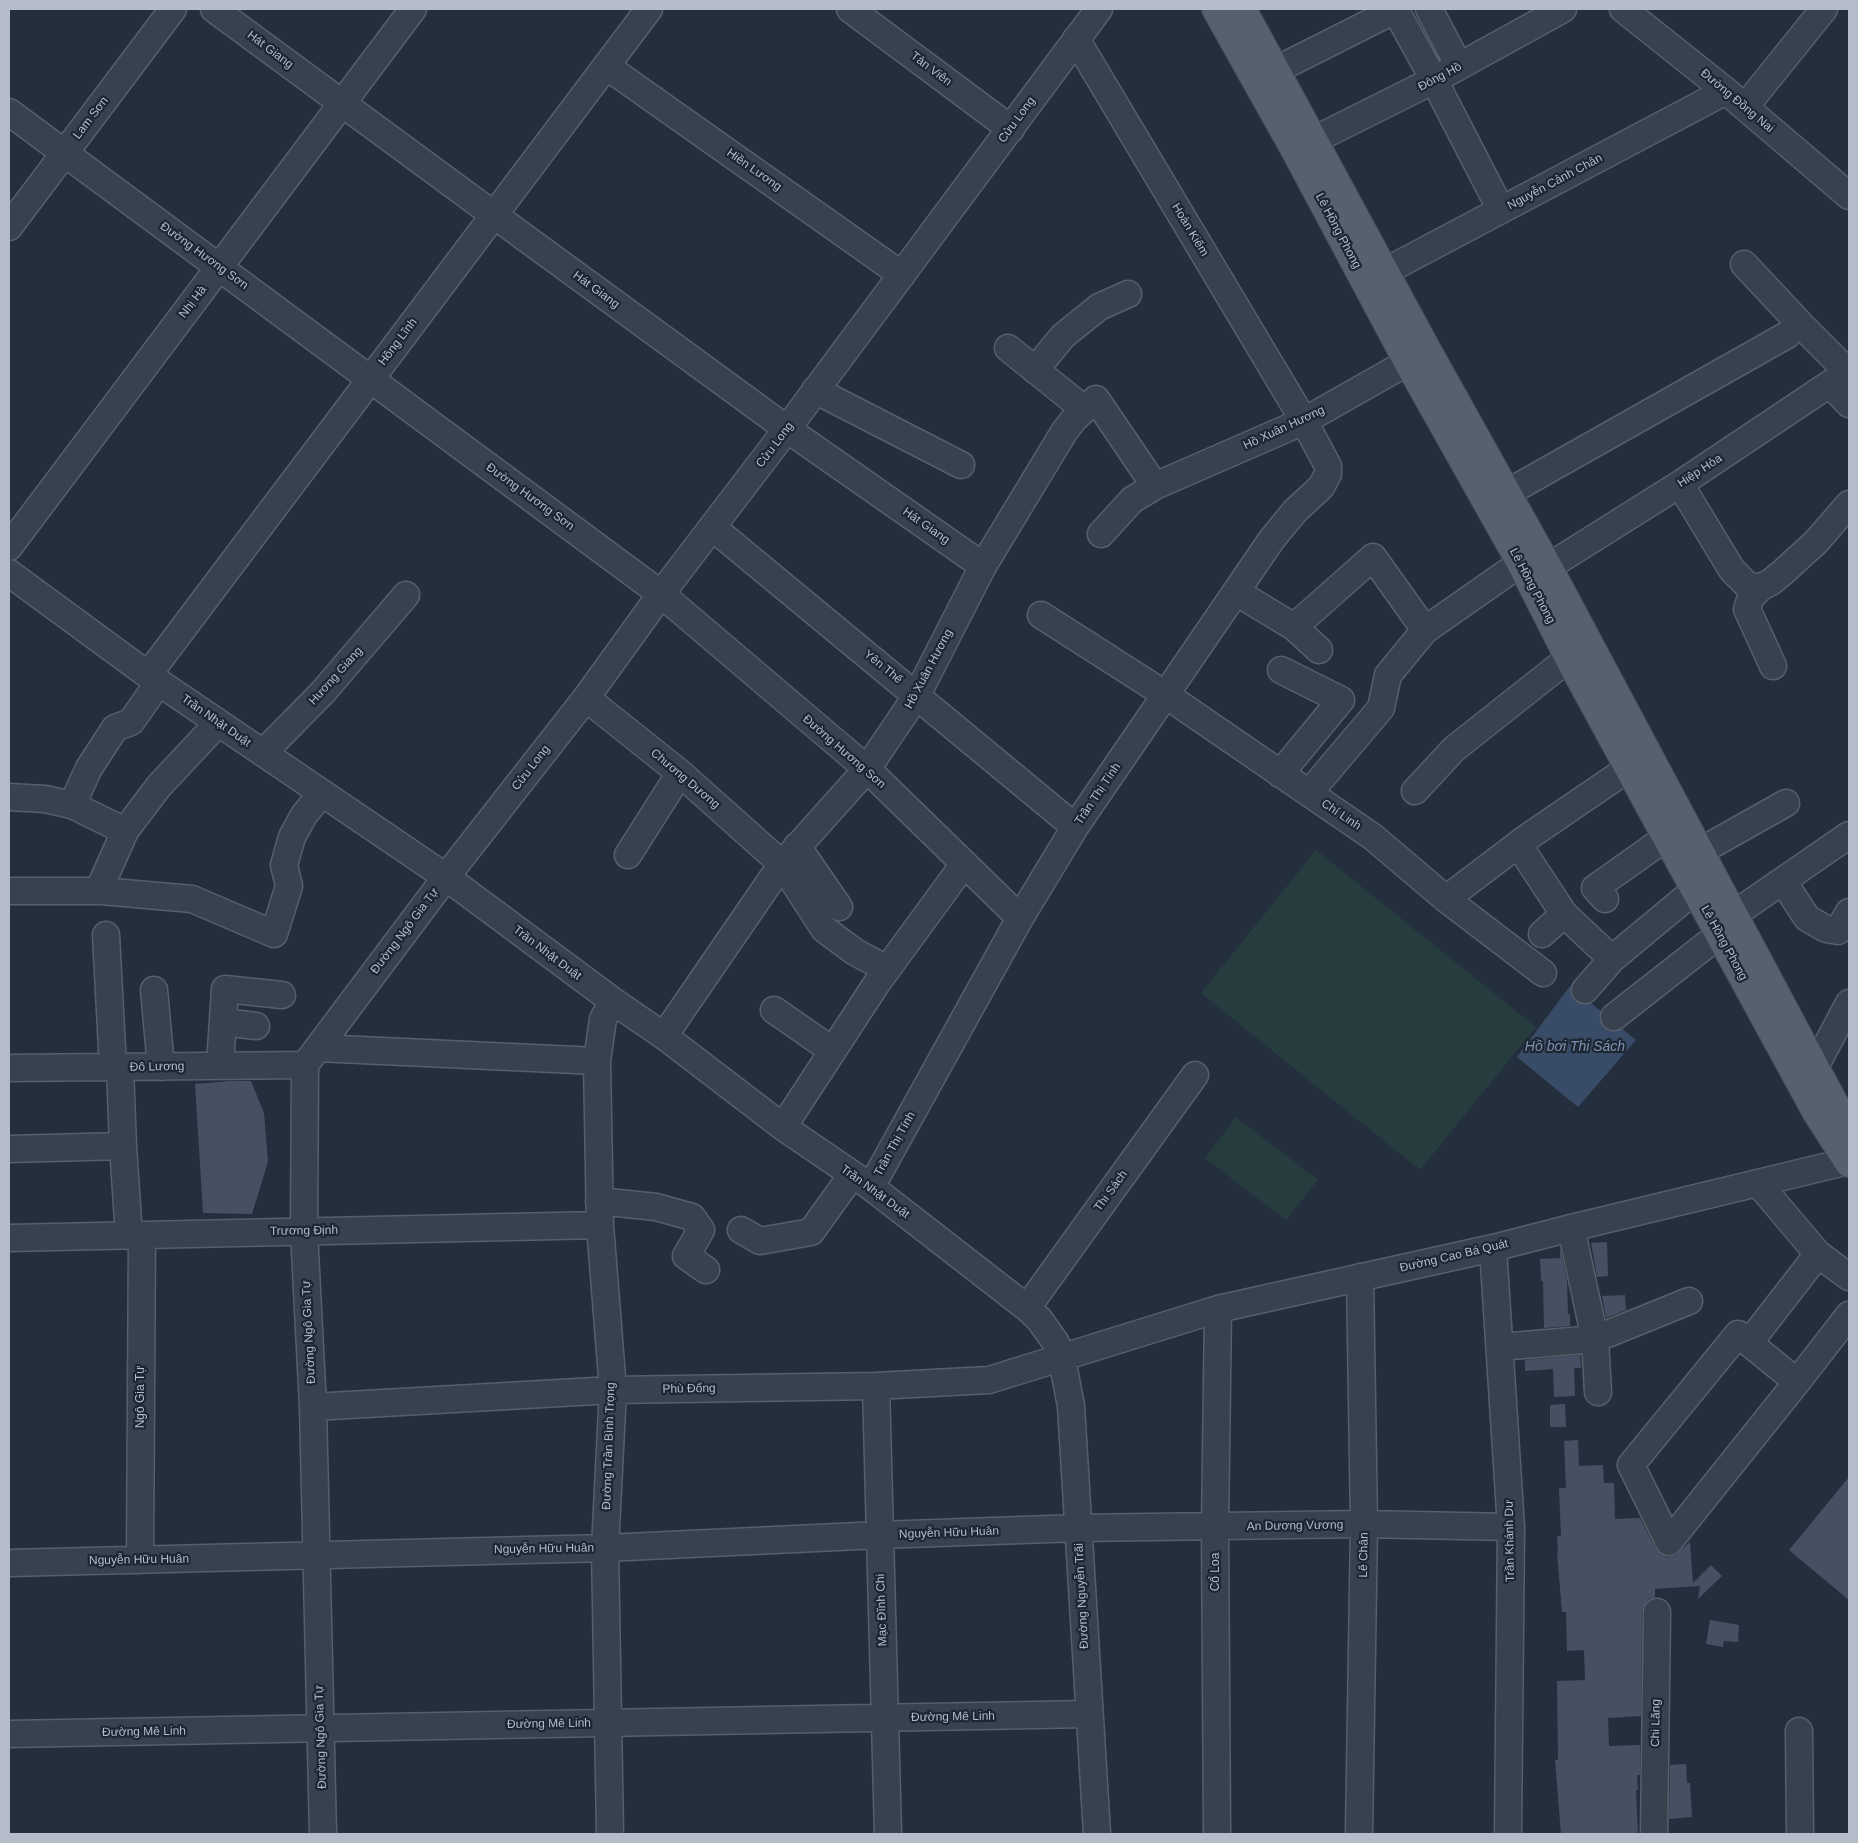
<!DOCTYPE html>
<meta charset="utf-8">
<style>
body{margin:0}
#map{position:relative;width:1858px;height:1843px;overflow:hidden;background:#242f3e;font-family:Helvetica,sans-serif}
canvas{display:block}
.frame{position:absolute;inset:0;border:10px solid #b4bcc9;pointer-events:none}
</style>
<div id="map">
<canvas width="1858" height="1843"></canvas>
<div class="frame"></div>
</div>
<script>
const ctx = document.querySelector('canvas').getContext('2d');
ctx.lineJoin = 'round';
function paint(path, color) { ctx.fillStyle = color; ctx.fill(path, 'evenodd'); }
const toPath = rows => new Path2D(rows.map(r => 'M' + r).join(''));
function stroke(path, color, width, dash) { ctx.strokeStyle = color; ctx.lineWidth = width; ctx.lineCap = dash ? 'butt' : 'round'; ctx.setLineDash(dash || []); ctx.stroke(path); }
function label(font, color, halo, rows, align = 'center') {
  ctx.font = font + ' Helvetica,sans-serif'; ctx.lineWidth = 4.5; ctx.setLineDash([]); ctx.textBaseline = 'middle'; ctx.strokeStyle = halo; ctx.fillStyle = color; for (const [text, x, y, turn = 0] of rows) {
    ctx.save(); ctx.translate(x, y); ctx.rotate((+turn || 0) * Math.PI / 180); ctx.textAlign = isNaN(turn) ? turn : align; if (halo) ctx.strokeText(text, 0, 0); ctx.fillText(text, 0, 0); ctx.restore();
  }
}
paint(toPath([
 [1316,850,1536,1027,1420,1170,1201,993],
 [1236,1117,1318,1180,1286,1220,1205,1158]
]), '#263c3f');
paint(toPath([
 [1570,986,1636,1040,1578,1107,1517,1057]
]), '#394c67');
paint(toPath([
 [231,1081,251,1081,264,1113,268,1162,252,1214,203,1213,195,1084],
 [1607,1242,1608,1276,1597,1277,1591,1243],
 [1560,1247,1567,1281,1568,1314,1570,1314,1570,1326,1544,1328,1543,1281,1541,1281,1540,1259,1560,1258],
 [1625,1295,1626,1310,1606,1318,1602,1296],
 [1580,1355,1581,1368,1574,1368,1575,1396,1554,1397,1553,1369,1525,1371,1525,1360],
 [1565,1404,1566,1427,1550,1427,1550,1405],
 [1578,1440,1579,1466,1603,1465,1604,1483,1614,1483,1615,1519,1640,1518,1656,1549,1660,1554,1667,1557,1675,1556,1690,1542,1693,1583,1711,1565,1722,1576,1698,1599,1700,1586,1655,1589,1655,1598,1649,1599,1644,1605,1642,1612,1641,1716,1608,1718,1609,1746,1640,1745,1640,1775,1637,1775,1638,1790,1636,1790,1638,1834,1561,1834,1555,1760,1558,1760,1557,1681,1585,1680,1584,1650,1567,1651,1566,1612,1562,1612,1557,1553,1558,1553,1557,1536,1561,1536,1559,1488,1566,1488,1564,1441],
 [1849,1477,1849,1600,1789,1550],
 [1710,1620,1739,1625,1738,1642,1724,1641,1723,1647,1706,1644],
 [1686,1764,1687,1783,1690,1783,1692,1817,1669,1819,1670,1765]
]), '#455162');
const minor = toPath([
 [214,9,494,215,787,429,983,566],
 [850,9,1011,129],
 [1395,9,1434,80,1501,210],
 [1429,9,1459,66],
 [1623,9,1726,91,1849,196],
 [606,66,902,275],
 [1276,70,1397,9],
 [1745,107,1824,9],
 [9,112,661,594,867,769,1020,918],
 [1314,140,1434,80,1563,9],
 [9,227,173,9],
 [1744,264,1801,325,1848,372],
 [1384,272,1726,91],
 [1008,348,1084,409],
 [1035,370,1063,336,1099,307,1128,294],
 [1830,384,1849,404],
 [815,390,961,465],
 [1680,484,1732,570,1746,584,1753,587,1761,587,1771,582,1782,573,1816,542,1849,504],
 [1507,493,1787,335],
 [712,527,1075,827],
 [1101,534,1132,500,1155,486,1304,421,1408,362],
 [9,547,413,9],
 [1548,567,1680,484,1849,371],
 [9,573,148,675,446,877,613,1001,664,1036,783,1127,871,1187,1027,1308,1039,1319,1056,1343,1062,1359,1071,1406,1097,1834],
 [1761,587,1751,597,1747,609,1773,666],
 [1236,592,1294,627,1319,650],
 [1041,615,1166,695,1373,837,1446,899,1525,839,1629,768],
 [1294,627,1373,557,1425,630],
 [148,675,649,9],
 [586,698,680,773,782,864,824,929,855,952,887,969],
 [263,753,323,692,406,595],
 [1280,774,1341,700,1281,670],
 [1415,791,1454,749,1569,658],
 [1309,793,1381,708,1388,675,1425,630,1521,563],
 [9,797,45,799,72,805,125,831],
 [72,805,89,768,115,728,131,722,159,682],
 [1518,844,1564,914,1612,959],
 [797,846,839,907],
 [1699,852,1786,803],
 [628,855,680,773],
 [1783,881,1807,918,1826,929,1838,931,1849,912],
 [9,891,101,891,192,899,274,934,289,886,284,865,292,837,304,815,322,793],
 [101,891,101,885,125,831,159,786,218,723],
 [1446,899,1543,973],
 [1605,899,1595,888,1667,837],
 [1733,915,1849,835],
 [1542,934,1564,914],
 [106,935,113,1068],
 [154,990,161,1067],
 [1585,990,1612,959,1695,890],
 [774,1010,833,1051],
 [1614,1017,1720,934],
 [223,1022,256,1026],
 [664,1036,782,864,867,769,917,695,983,566,1064,432,1074,419,1096,399,1155,486],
 [318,1048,597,1061],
 [220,1066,225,989,282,995],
 [1815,1067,1849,1003],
 [9,1068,305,1065],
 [120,1068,123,1146,129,1236],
 [783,1127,877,983,964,864],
 [9,1149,123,1146],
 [1758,1183,1818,1254,1849,1277],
 [871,1187,1020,918,1075,827,1272,539,1295,511,1321,487,1328,474,1328,466,1304,421,1076,39],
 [599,1201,656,1207,692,1217,701,1230,686,1256,706,1270],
 [1571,1228,1595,1339,1598,1392],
 [741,1230,760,1241,811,1232,852,1175],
 [9,1238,600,1225],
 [1493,1248,1511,1527,1508,1834],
 [1027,1308,1195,1075],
 [1749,1343,1818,1254],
 [1500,1347,1595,1339,1689,1301],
 [1797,1382,1738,1334,1631,1465,1669,1542,1797,1382,1849,1315],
 [876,1386,888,1834],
 [313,1407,613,1390,876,1386,989,1380,1218,1309,1493,1248,1571,1228,1849,1161],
 [140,1560,142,1235],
 [9,1563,605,1548,880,1535,1079,1528,1364,1524,1511,1527],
 [1799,1731,1800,1834],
 [9,1734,1088,1714],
 [323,1834,313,1407,304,1231,305,1065,446,877,586,698,661,594,787,429,1099,9],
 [610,1834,605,1548,613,1390,600,1225,597,1061,603,1019,613,1001],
 [1217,1834,1215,1527,1218,1309],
 [1359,1834,1364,1524,1360,1277],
 [1654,1834,1657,1612]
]);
const major = toPath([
 [1216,9,1295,150,1408,362,1521,563,1569,658,1817,1113,1849,1163],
 [1242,9,1428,352,1548,567,1835,1105,1849,1124]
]);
stroke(minor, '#565f6c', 29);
stroke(major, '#414a57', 30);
stroke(minor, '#38414e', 26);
stroke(major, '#56606e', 28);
label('12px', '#b4bcc9', '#1d2633', [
 ["Hát Giang",270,50,37],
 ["Tản Viên",931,69,37],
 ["Đông Hồ",1440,77,-28],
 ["Đường Đồng Nai",1737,101,40],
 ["Lam Sơn",91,118,-53],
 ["Cửu Long",1017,120,-54],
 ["Hiền Lương",754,170,35],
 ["Nguyễn Cảnh Chân",1555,182,-28],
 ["Hoàn Kiếm",1190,230,59],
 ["Lê Hồng Phong",1338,231,62],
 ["Đường Hương Sơn",204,256,36],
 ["Hát Giang",596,290,36],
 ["Nhị Hà",193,302,-53],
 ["Hồng Lĩnh",398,342,-53],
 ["Hồ Xuân Hương",1284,428,-25],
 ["Cửu Long",775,445,-53],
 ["Hiệp Hòa",1700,471,-33],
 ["Đường Hương Sơn",530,497,36],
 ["Hát Giang",926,526,35],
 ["Lê Hồng Phong",1532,586,62],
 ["Yên Thế",883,667,39],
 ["Hồ Xuân Hương",929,669,-62],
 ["Hương Giang",336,676,-48],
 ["Trần Nhật Duật",216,721,35],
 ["Đường Hương Sơn",844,752,41],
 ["Cửu Long",531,768,-52],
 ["Chương Dương",685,779,40],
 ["Trần Thị Tính",1098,794,-56],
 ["Chí Linh",1341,815,34],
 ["Đường Ngô Gia Tự",405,931,-53],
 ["Lê Hồng Phong",1724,943,61],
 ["Trần Nhật Duật",547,953,37],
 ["Đô Lương",157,1067,-1],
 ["Trần Thị Tính",895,1144,-61],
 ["Thi Sách",1111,1191,-54],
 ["Trần Nhật Duật",875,1192,36],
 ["Trương Định",304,1231,-1],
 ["Đường Cao Bá Quát",1454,1256,-13],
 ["Đường Ngô Gia Tự",309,1332,-93],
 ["Phù Đổng",689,1389,-1],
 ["Ngô Gia Tự",141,1397,-90],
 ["Đường Trần Bình Trọng",609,1446,-88],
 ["An Dương Vương",1295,1526,-1],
 ["Nguyễn Hữu Huân",949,1533,-2],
 ["Trần Khánh Dư",1510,1541,-91],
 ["Nguyễn Hữu Huân",544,1549,-1],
 ["Lê Chân",1364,1555,-89],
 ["Nguyễn Hữu Huân",139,1560,-1],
 ["Cổ Loa",1216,1572,-90],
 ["Đường Nguyễn Trãi",1082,1596,-93],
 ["Mạc Đĩnh Chi",882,1610,-92],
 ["Đường Mê Linh",953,1717,-1],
 ["Chi Lăng",1656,1723,-89],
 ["Đường Mê Linh",549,1724,-1],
 ["Đường Mê Linh",144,1732,-1],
 ["Đường Ngô Gia Tự",321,1737,-92]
]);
label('italic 14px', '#7c92b1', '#1d2633', [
 ["Hồ bơi Thi Sách",1575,1047]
]);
</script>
